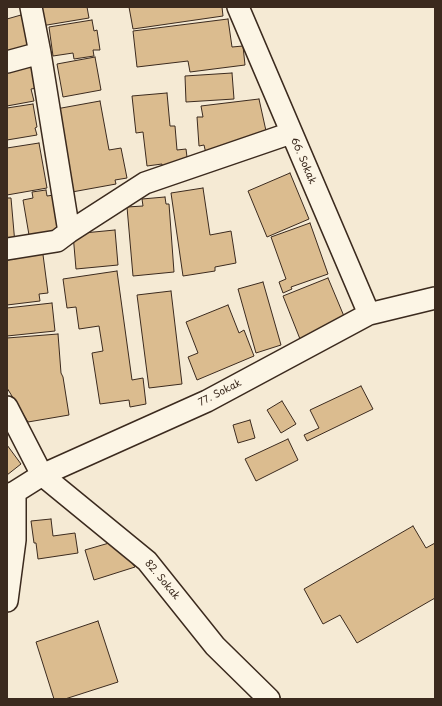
<!DOCTYPE html>
<style>
body{margin:0}
#map{position:relative;width:442px;height:706px;overflow:hidden;background:#f5ead4;font-family:"Playpen Sans",sans-serif}
canvas{display:block}
.frame{position:absolute;inset:0;border:8px solid #3b2a1e;pointer-events:none}
</style>
<div id="map">
<canvas width="442" height="706"></canvas>
<div class="frame"></div>
</div>
<script>
const ctx = document.querySelector('canvas').getContext('2d');
ctx.lineJoin = 'round';
function paint(path, color) { ctx.fillStyle = color; ctx.fill(path, 'evenodd'); }
const toPath = rows => new Path2D(rows.map(r => 'M' + r).join(''));
function stroke(path, color, width, dash) { ctx.strokeStyle = color; ctx.lineWidth = width; ctx.lineCap = dash ? 'butt' : 'round'; ctx.setLineDash(dash || []); ctx.stroke(path); }
function label(font, color, halo, rows, align = 'center') {
  ctx.font = font + ' "Playpen Sans",sans-serif'; ctx.lineWidth = 3.5; ctx.setLineDash([]); ctx.textBaseline = 'middle'; ctx.strokeStyle = halo; ctx.fillStyle = color; for (const [text, x, y, turn = 0] of rows) {
    ctx.save(); ctx.translate(x, y); ctx.rotate((+turn || 0) * Math.PI / 180); ctx.textAlign = isNaN(turn) ? turn : align; if (halo) ctx.strokeText(text, 0, 0); ctx.fillText(text, 0, 0); ctx.restore();
  }
}
const building = toPath([
 [38,7,87,7,89,18,41,26,38,7],
 [129,7,222,7,223,16,133,29,129,7],
 [21,15,30,47,7,54,7,19,21,15],
 [228,19,232,47,243,46,245,65,190,72,188,61,137,67,133,31,228,19],
 [92,20,94,31,97,30,100,50,93,50,94,56,74,59,73,53,53,56,49,27,92,20],
 [95,57,101,90,63,97,57,64,95,57],
 [32,63,37,88,31,89,34,101,7,106,7,70,32,63],
 [232,73,234,99,186,102,185,76,232,73],
 [167,93,170,126,175,126,177,150,186,149,188,165,162,167,162,164,147,166,143,132,136,133,132,96,167,93],
 [259,99,268,140,207,158,204,145,199,146,197,117,203,117,201,106,259,99],
 [100,101,109,150,121,148,127,178,115,180,116,184,72,192,56,109,100,101],
 [33,104,37,127,35,128,37,135,7,140,7,108,33,104],
 [39,143,47,188,7,195,7,148,39,143],
 [290,173,309,219,267,237,248,191,290,173],
 [203,188,210,235,231,231,236,263,215,267,215,271,183,276,171,193,203,188],
 [46,190,47,196,54,195,60,230,29,235,23,200,33,198,32,192,46,190],
 [165,197,166,204,169,204,174,272,133,276,127,207,143,206,142,199,165,197],
 [7,198,11,198,15,244,7,244,7,198],
 [310,223,328,274,291,287,292,289,283,293,279,282,286,279,271,237,310,223],
 [115,230,118,265,76,269,73,234,115,230],
 [42,247,48,293,39,294,40,301,7,305,7,260,20,258,19,250,42,247],
 [117,271,132,380,143,378,146,404,130,407,129,400,100,404,92,353,103,351,99,326,79,329,76,307,67,308,63,279,117,271],
 [328,278,346,321,300,339,283,296,328,278],
 [263,282,281,345,256,353,238,289,263,282],
 [171,291,182,384,149,388,137,295,171,291],
 [52,303,55,331,7,336,7,308,52,303],
 [228,305,239,333,244,330,254,356,197,380,188,357,198,353,186,322,228,305],
 [58,334,61,373,63,377,69,415,28,422,7,388,7,338,58,334],
 [361,386,373,409,307,441,304,435,319,428,310,410,361,386],
 [282,401,296,424,281,433,267,410,282,401],
 [250,420,255,438,238,443,233,425,250,420],
 [288,439,298,460,256,481,245,459,288,439],
 [7,445,21,464,7,475,7,445],
 [51,519,53,536,75,533,78,553,38,559,36,543,34,543,31,521,51,519],
 [413,526,426,548,435,543,435,598,357,643,340,615,323,624,304,589,413,526],
 [116,541,135,567,94,580,85,550,116,541],
 [98,621,118,682,65,699,54,699,36,642,98,621]
]);
paint(building, '#dbbc8f');
stroke(building, '#3b2a1e', 1);
const street = toPath([
 [238,7,369,314],
 [40,53,69,232],
 [7,62,40,53,31,7],
 [7,249,57,241,69,232,145,183,291,133],
 [7,407,42,475,147,561,215,646,269,699],
 [7,495,15,492,42,475,207,401,369,314,435,298],
 [7,601,15,540,15,492]
]);
stroke(street, '#3b2a1e', 24);
stroke(street, '#fcf5e5', 21);
label('10px', '#3b2a1e', '#fcf5e5', [
 ["66. Sokak",303,161,67],
 ["77. Sokak",220,393,-27],
 ["82. Sokak",162,580,50]
]);
</script>
